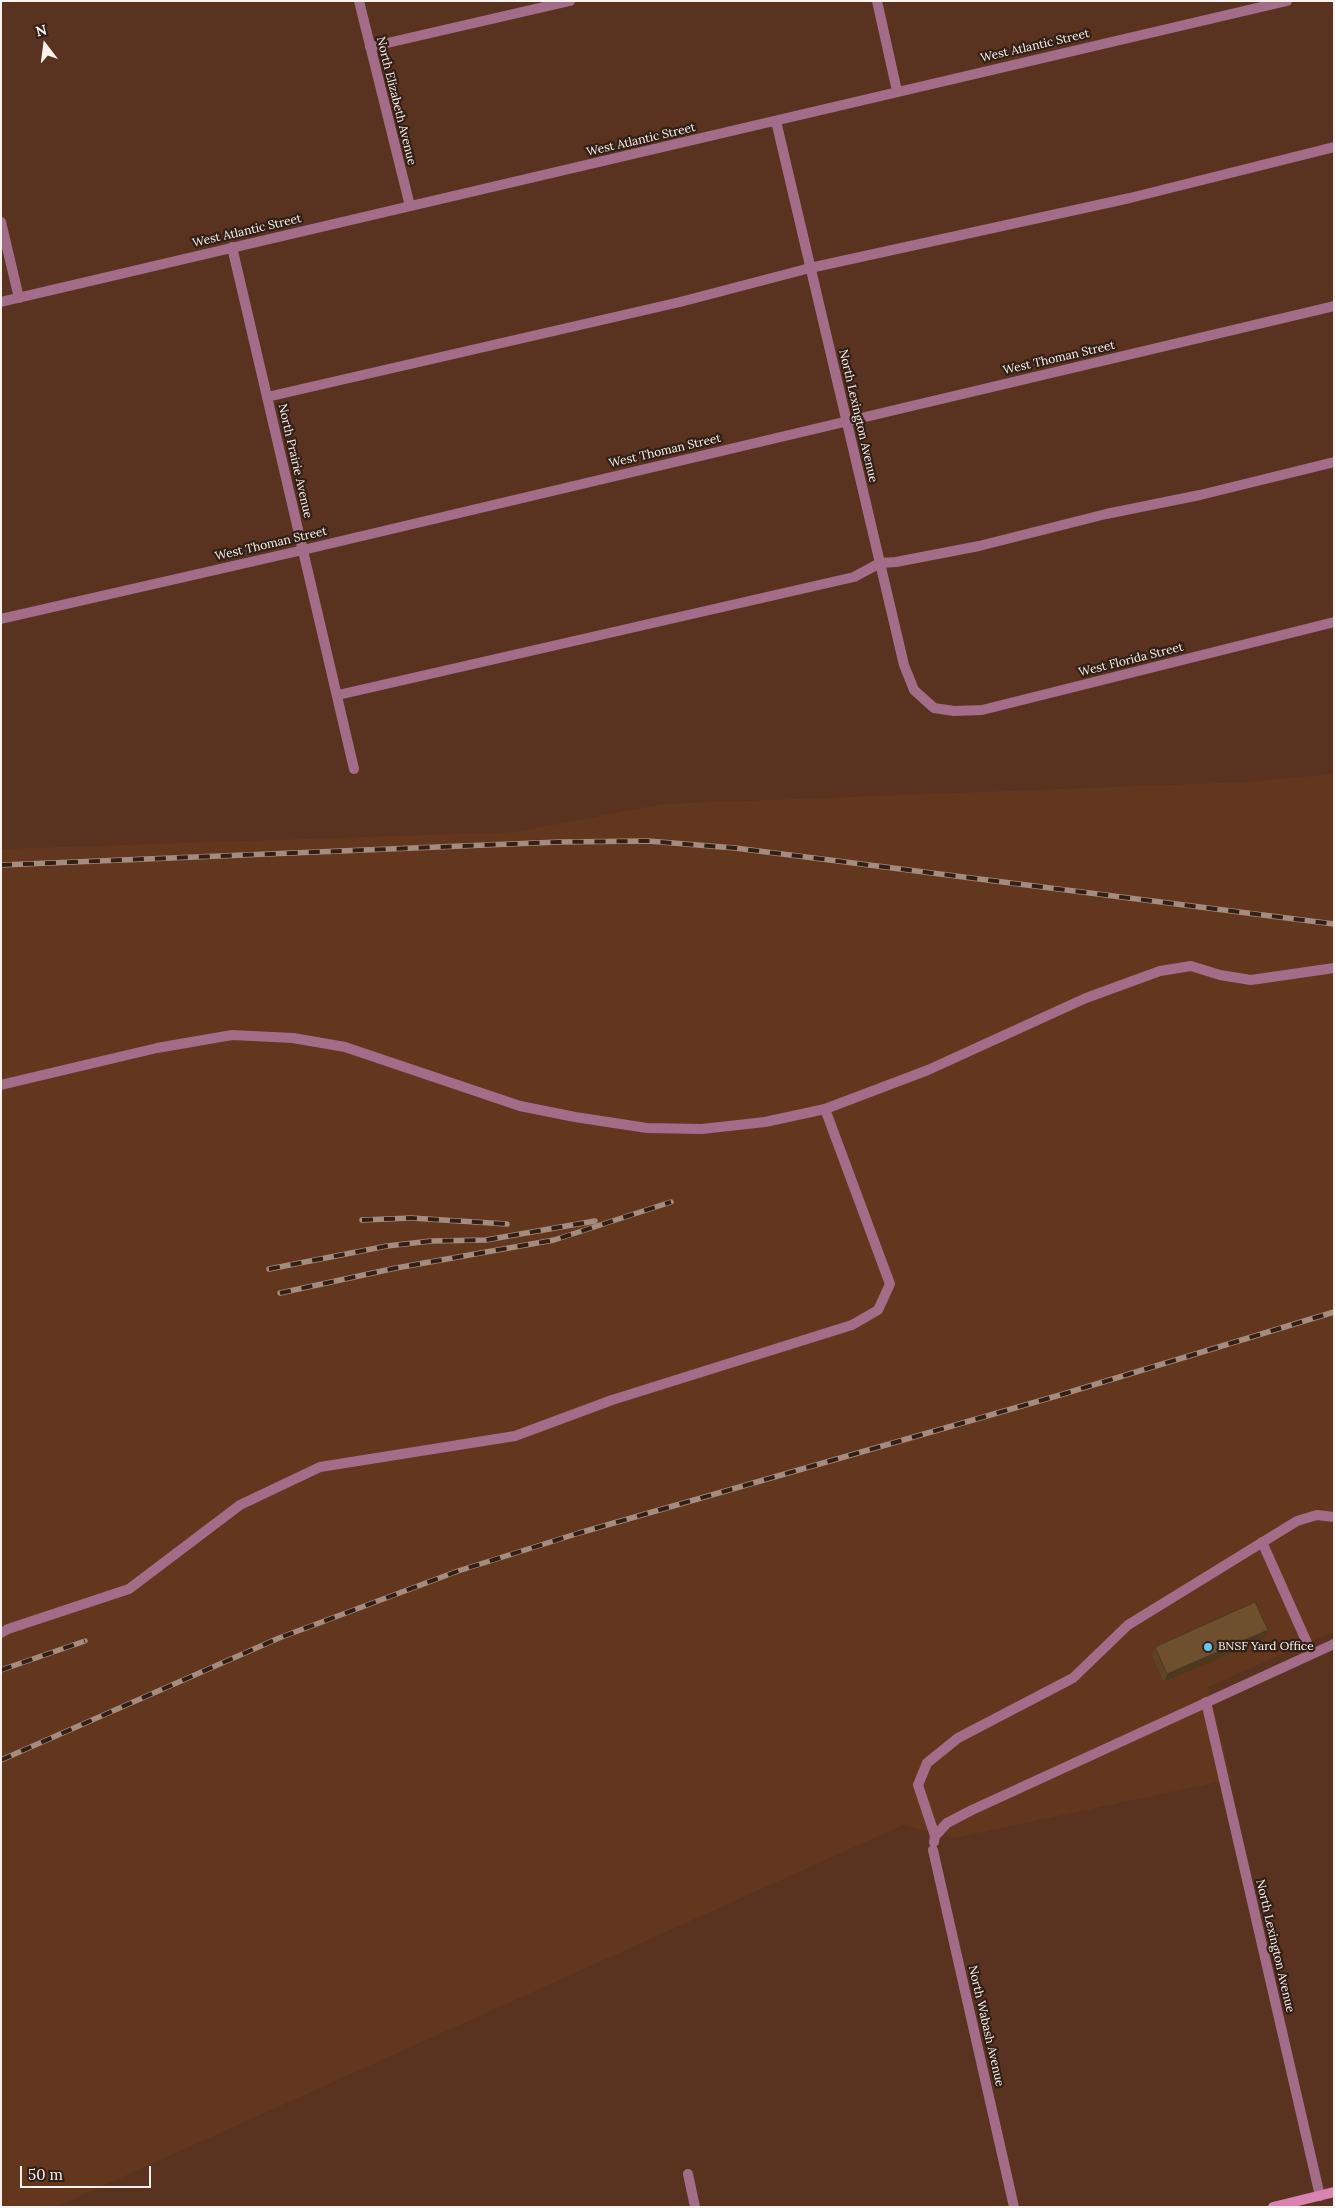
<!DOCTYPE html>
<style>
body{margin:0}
#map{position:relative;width:1335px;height:2208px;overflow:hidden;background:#59331f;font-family:Lora,serif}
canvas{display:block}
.frame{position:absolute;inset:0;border:2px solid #fcf2ed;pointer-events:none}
.north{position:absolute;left:20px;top:20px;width:50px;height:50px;-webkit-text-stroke:4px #322017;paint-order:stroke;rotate:345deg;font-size:14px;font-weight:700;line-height:20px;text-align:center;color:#fcf2ed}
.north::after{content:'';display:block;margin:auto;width:18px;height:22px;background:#fcf2ed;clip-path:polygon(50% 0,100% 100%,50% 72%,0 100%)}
.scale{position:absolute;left:20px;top:2166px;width:131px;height:22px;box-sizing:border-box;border:2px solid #fcf2ed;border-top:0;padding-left:6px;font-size:15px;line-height:18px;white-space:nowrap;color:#fcf2ed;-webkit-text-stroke:4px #322017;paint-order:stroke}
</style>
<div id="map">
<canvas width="1335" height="2208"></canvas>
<div class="frame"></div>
<div class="north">N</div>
<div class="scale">50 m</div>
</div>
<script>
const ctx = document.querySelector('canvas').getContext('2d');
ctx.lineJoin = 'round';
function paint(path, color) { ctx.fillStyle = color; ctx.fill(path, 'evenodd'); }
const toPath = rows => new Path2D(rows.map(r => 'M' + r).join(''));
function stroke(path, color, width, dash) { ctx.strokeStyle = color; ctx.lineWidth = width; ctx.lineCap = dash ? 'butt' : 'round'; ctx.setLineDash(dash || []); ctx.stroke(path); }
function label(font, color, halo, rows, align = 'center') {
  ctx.font = font + ' Lora,serif'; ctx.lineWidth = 4.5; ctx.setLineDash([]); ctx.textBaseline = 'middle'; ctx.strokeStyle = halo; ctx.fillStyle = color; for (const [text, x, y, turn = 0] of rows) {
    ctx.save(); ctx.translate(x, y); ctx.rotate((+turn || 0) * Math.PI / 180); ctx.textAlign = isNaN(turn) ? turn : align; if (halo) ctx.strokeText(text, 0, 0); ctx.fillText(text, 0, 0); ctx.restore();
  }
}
paint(toPath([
 [1334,774,1334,1631,1208,1687,1232,1779,955,1838,903,1825,56,2207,1,2207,1,849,515,832,662,804,1245,782]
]), '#63361e');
stroke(toPath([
 [370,47,570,1],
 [267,397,680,302,810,268,1130,198,1334,147],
 [338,695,854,577,880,563,896,562,979,546,1106,514,1200,495,1334,462],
 [1,1085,157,1048,232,1035,293,1038,345,1047,520,1106,575,1117,647,1128,702,1129,765,1122,825,1109,928,1070,1086,998,1160,971,1191,966,1220,975,1251,980,1334,968],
 [1262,1542,1312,1654],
 [1,1633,8,1629,129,1589,240,1505,320,1467,515,1436,612,1400,852,1325,878,1310,890,1284,825,1109],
 [935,1836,918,1785,927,1763,958,1738,1073,1678,1128,1625,1297,1521,1317,1515,1334,1517],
 [934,1842,935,1836,947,1823,972,1810,1334,1644]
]), '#a36c88', 10);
stroke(toPath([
 [359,1,410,206],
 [877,1,897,91],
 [776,121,904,665,914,690,934,708,954,711,982,710,1334,622],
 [1,222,19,298],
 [232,247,354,769],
 [1,302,1287,1],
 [1,619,303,550,1334,306],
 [1206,1702,1320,2196],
 [933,1850,1014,2207],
 [688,2174,695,2207]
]), '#a36c88', 10);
stroke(toPath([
 [1273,2207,1334,2192]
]), '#da83b1', 10);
const rail = toPath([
 [1,865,559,842,648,841,735,848,1334,924],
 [362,1220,411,1218,507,1224],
 [269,1269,387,1246,431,1241,486,1240,595,1221],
 [280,1293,396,1268,554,1240,671,1202],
 [1,1670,85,1641],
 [1,1760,279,1638,458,1571,579,1533,1060,1395,1334,1312]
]);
stroke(rail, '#a58c7e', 5.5);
stroke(rail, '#322017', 4, [11]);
paint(toPath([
 [1265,1639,1164,1682,1152,1655,1155,1647]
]), '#5f4528');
paint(toPath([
 [1268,1630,1265,1639,1164,1682,1167,1674]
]), '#4e3820');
const building = toPath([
 [1255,1602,1268,1630,1167,1674,1155,1647,1255,1602]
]);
paint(building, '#6f502e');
stroke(building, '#4e3820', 1);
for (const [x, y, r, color] of [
 [1208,1647,5,"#64c5ee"]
]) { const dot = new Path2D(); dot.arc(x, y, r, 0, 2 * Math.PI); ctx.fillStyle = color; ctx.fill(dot); stroke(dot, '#322017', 2); }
label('12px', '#fcf2ed', '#322017', [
 ["West Atlantic Street",1035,46,-13],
 ["North Elizabeth Avenue",396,101,76],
 ["West Atlantic Street",641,140,-13],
 ["West Atlantic Street",247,231,-13],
 ["West Thoman Street",1059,358,-13],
 ["North Lexington Avenue",858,416,77],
 ["West Thoman Street",665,451,-13],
 ["North Prairie Avenue",295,461,77],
 ["West Thoman Street",271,544,-13],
 ["West Florida Street",1131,660,-14],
 ["North Lexington Avenue",1275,1946,77],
 ["North Wabash Avenue",986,2026,77]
]);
label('12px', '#fcf2ed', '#322017', [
 ["BNSF Yard Office",1218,1647]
], 'left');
</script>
